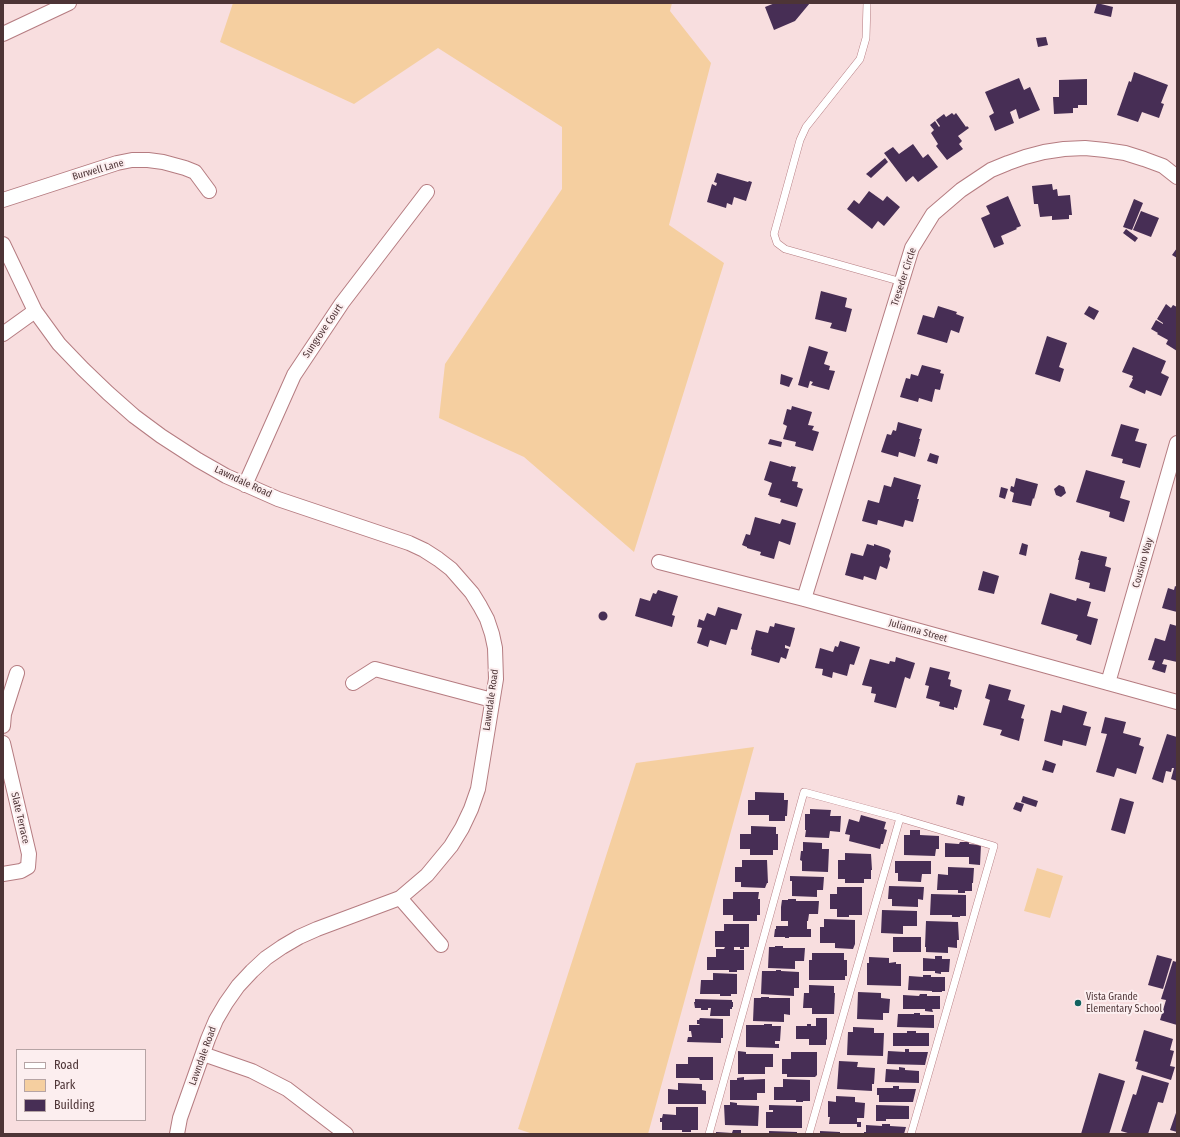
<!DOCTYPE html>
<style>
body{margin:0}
#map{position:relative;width:1180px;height:1137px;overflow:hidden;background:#f8dedf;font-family:"Fira Sans Condensed",sans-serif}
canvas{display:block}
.frame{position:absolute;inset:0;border:4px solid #4d3436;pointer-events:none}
.legend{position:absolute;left:16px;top:1049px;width:130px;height:72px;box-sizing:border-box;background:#fceeef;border:1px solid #b6a4a5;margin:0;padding:5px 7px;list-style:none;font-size:12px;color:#4d3436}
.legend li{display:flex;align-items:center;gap:8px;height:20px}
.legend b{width:20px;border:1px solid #b6a4a5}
</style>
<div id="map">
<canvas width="1180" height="1137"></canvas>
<div class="frame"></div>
<ul class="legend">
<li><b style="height:5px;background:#fff"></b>Road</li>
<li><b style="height:11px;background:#f5cfa0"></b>Park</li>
<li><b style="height:11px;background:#472e55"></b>Building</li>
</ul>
</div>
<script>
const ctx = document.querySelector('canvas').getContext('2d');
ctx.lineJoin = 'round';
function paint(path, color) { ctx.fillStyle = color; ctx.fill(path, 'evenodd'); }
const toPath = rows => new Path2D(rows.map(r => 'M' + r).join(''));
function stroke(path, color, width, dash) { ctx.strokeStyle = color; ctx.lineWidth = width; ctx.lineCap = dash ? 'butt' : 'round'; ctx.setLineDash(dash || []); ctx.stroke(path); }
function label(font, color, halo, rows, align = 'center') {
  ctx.font = font + ' "Fira Sans Condensed",sans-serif'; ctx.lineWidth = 4; ctx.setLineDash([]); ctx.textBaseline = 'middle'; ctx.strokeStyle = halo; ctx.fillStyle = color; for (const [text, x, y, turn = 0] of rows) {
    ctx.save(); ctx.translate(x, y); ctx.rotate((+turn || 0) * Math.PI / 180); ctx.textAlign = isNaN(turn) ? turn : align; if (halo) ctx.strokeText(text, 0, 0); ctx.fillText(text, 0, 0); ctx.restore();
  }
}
paint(toPath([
 [233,3,672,3,670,11,711,63,669,225,724,263,634,552,524,457,439,418,445,364,562,189,562,127,438,48,354,104,220,42],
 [754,747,648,1134,533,1134,518,1129,636,763],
 [1037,868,1063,876,1050,918,1024,911]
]), '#f5cfa0');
paint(toPath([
 [775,3,810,3,795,21,774,30,765,7],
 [1097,3,1113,7,1111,17,1094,13],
 [1046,37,1048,45,1038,47,1036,38],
 [1134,72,1168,85,1161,103,1164,104,1159,118,1142,112,1138,122,1117,115,1129,81,1131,82],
 [1019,78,1024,90,1030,87,1040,110,1019,119,1016,109,1010,112,1014,123,995,131,989,116,994,113,985,92],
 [1087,79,1087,105,1078,105,1078,108,1073,108,1073,113,1054,114,1053,97,1059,97,1059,80],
 [952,113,954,115,956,113,966,127,967,126,969,128,958,136,962,141,959,144,963,149,947,160,936,146,938,144,931,133,934,130,930,125,935,121,939,127,940,126,936,120,944,114,946,117],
 [913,144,923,158,928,154,938,167,918,182,913,176,906,182,884,153,893,147,899,154],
 [885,158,888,162,871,178,866,174],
 [717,173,748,182,749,181,752,182,746,201,734,197,732,205,727,203,726,208,707,202,712,184,716,186,717,183,714,182],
 [1052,184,1053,190,1057,189,1058,196,1070,195,1072,215,1069,215,1069,219,1052,220,1052,216,1040,217,1038,204,1034,204,1032,186],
 [869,191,883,201,887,196,900,207,884,226,878,221,872,229,847,209,854,200,859,204],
 [1008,196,1021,226,1016,228,1017,229,1001,236,1004,244,994,248,981,218,990,214,986,206],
 [1134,199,1143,203,1132,230,1123,227],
 [1141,211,1159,218,1151,237,1133,230],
 [1126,229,1138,238,1135,242,1123,233],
 [1177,248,1177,258,1172,255],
 [821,291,847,298,845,307,852,309,846,332,830,328,832,323,815,319],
 [1166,304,1171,308,1173,305,1177,307,1177,351,1166,344,1168,340,1157,334,1158,333,1151,329,1156,320,1163,324,1163,323,1157,319],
 [938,306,957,312,956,314,964,317,959,333,951,330,947,343,917,334,923,315,934,318],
 [1089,306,1099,311,1094,320,1084,314],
 [1047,336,1067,343,1059,367,1064,369,1060,382,1035,374],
 [809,346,828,352,824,364,830,366,829,370,835,371,829,390,811,385,813,382,810,381,808,388,798,385],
 [1133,347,1166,361,1161,373,1169,377,1161,396,1146,390,1145,394,1129,387,1133,379,1132,379,1133,376,1122,372],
 [922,365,941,370,940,373,944,374,940,390,935,389,932,402,919,398,918,402,900,397,906,378,910,379,911,374,918,376],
 [781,374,793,378,789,387,780,384],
 [792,406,812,412,808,425,814,426,812,430,819,432,813,451,795,446,796,442,783,439,787,426,783,424,787,409,791,410],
 [898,422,922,429,919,439,920,439,915,457,899,452,898,457,881,452,887,434,891,435,893,430,896,431],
 [1121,424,1139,429,1135,441,1147,444,1140,468,1122,463,1123,459,1111,456],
 [770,439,782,442,781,447,768,444],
 [930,453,939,456,937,464,927,461],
 [770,461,791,467,791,466,796,467,792,481,798,482,797,487,803,489,797,507,780,502,781,499,769,496,770,495,768,495,772,483,764,480],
 [1086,470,1125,481,1120,498,1130,501,1124,522,1109,517,1110,512,1076,502],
 [894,477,921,485,917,499,919,499,913,522,905,520,903,527,878,520,877,525,862,521,868,500,879,503,884,485,891,487],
 [1016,478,1038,484,1034,499,1033,498,1031,506,1012,502,1014,493,1010,491,1011,486,1014,487],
 [1059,485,1064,487,1066,493,1061,497,1056,495,1054,489],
 [1001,487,1008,489,1005,499,999,497],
 [755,517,780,524,782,519,796,523,790,545,779,541,774,559,760,555,761,552,747,548,747,547,742,545,746,534,750,535],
 [1022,543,1028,545,1026,556,1019,554],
 [867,544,874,546,874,544,889,549,891,551,889,556,890,559,887,569,880,566,876,580,864,576,863,580,845,575,851,553,863,556],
 [1081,551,1107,557,1105,566,1111,568,1105,592,1089,588,1090,583,1075,579,1079,560,1078,560],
 [983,571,999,576,994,594,978,590],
 [1175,586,1177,587,1177,612,1162,608,1168,588,1174,590],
 [658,590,678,596,672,615,675,616,672,627,635,616,640,598,650,601,653,593,656,594],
 [1050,593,1076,601,1077,598,1091,602,1087,616,1098,619,1091,645,1076,640,1078,635,1041,624],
 [718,607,742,614,737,630,731,629,726,645,710,640,708,647,697,643,702,628,697,627,699,619,704,621,707,613,715,616],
 '598.5 616a4.5 4.5 0 1 1 9 0a4.5 4.5 0 1 1-9 0Z',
 [775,623,795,628,790,647,785,645,785,648,789,649,786,659,781,657,779,663,751,655,752,650,751,649,756,630,768,633,770,626,774,627],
 [1170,624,1177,626,1177,662,1164,659,1162,664,1167,665,1165,673,1152,669,1155,661,1148,660,1155,638,1165,641],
 [840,641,860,647,854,665,850,664,847,676,833,672,832,678,822,675,823,669,815,668,820,648,833,652,835,646,838,647],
 [896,657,915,663,910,679,905,677,896,708,874,702,876,694,871,693,872,687,862,685,870,659,889,664,890,661,895,662],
 [930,667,950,672,948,679,951,680,950,686,962,690,957,708,954,707,954,710,939,706,940,702,926,698,929,686,925,685],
 [989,684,1011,690,1008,700,1025,705,1021,718,1024,719,1019,741,1000,735,1002,730,983,725,990,700,985,698],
 [1063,705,1087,712,1083,725,1091,727,1086,746,1063,740,1062,746,1044,741,1051,710,1061,713],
 [1105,717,1126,722,1123,733,1141,738,1139,745,1144,747,1136,774,1117,768,1114,777,1096,772,1107,734,1101,733],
 [1167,734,1177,737,1177,781,1171,779,1174,768,1172,768,1171,772,1166,771,1163,783,1152,779],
 [1045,760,1056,764,1053,773,1042,770],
 [755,792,784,793,784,800,788,800,787,816,785,816,785,821,769,821,769,815,748,815,748,800,755,800],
 [958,795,965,797,963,806,956,804],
 [1023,796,1038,801,1036,807,1021,802],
 [1120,798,1134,802,1125,834,1111,830],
 [1016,802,1024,804,1021,812,1013,809],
 [810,809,831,810,830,816,841,816,840,832,830,831,829,838,805,837,806,830,805,830,805,814,810,814],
 [861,815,886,822,884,829,887,830,883,844,881,844,880,849,849,841,850,835,845,834,849,819,859,822],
 [751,826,776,827,776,834,778,834,778,850,773,850,773,855,750,855,750,849,740,849,740,834,751,834],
 [910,830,920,830,920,835,939,836,939,849,936,849,935,856,904,855,904,835,910,835],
 [803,842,822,843,822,849,829,849,828,872,802,871,802,861,800,860,801,851,803,851],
 [960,842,969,842,969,844,981,845,980,865,969,864,969,857,945,857,945,843,959,844],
 [845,853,871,854,872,870,871,870,871,879,864,879,864,883,845,883,845,879,838,879,838,860,845,860],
 [742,860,767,860,768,883,767,883,765,888,741,887,741,882,735,882,735,867,742,867],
 [895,861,931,861,931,874,922,874,921,882,898,881,898,873,895,873],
 [948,867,974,868,973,883,972,883,972,891,965,891,965,893,958,893,958,890,937,890,938,874,948,875],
 [790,876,824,877,823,890,817,890,817,897,792,896,792,881,790,881],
 [889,886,924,887,923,900,918,899,918,907,892,906,892,899,888,899],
 [837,887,862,887,862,915,849,915,849,917,837,917,837,909,830,909,830,894,837,894],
 [733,892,759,892,758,899,760,899,760,915,757,915,757,921,733,921,733,915,723,915,723,899,733,899],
 [931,894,966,895,966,916,960,916,960,917,952,917,952,915,930,915],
 [788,899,796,899,796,901,819,901,818,914,809,914,808,921,807,921,807,929,811,929,811,937,789,937,789,938,785,938,785,937,774,937,775,929,776,929,776,926,788,926,788,921,781,921,781,907,782,900,788,900],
 [882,910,917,911,917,926,903,926,903,934,881,933],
 [824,919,855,920,855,944,853,949,835,948,835,943,820,943,820,927,824,927],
 [926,921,958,922,959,940,957,940,957,948,948,947,948,953,926,952,926,947,925,947],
 [724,924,749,924,749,947,744,947,744,949,740,949,740,947,734,947,734,950,744,950,744,970,737,970,737,972,729,972,729,970,707,970,707,957,716,957,716,949,724,949,725,947,715,947,715,931,724,931],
 [893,937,921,937,921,952,893,952],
 [775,946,783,946,783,948,805,948,804,961,795,961,795,969,768,968,769,947,775,947],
 [812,953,844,953,844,960,847,960,847,976,845,976,845,980,809,980,809,960,812,960],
 [1157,955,1172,959,1163,989,1148,985],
 [935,956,942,956,942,959,950,959,949,972,941,972,941,974,935,973,935,971,923,971,923,958,935,959],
 [869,957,889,958,889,963,896,962,896,964,901,964,901,986,867,985,867,963,869,963],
 [1173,961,1177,962,1177,1025,1160,1020,1166,1000,1161,999],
 [776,970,781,970,781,971,799,972,799,988,794,988,794,996,761,994,762,971,776,971],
 [713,973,737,974,737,994,731,994,731,996,720,996,720,994,700,994,701,980,713,980],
 [923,975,931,975,931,977,945,977,945,991,942,991,942,992,932,992,932,991,908,990,909,976,923,977],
 [809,985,834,986,834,993,835,993,834,1014,812,1014,812,1008,803,1008,804,993,809,993],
 [858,992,881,993,881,998,890,999,889,1013,883,1013,883,1020,857,1019],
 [920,994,927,994,927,996,940,996,940,1009,932,1009,933,1012,925,1011,925,1009,903,1009,903,995,919,996],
 [761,997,769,997,769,998,790,998,790,1015,784,1014,784,1022,753,1021,754,998,761,998],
 [695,999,732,1000,732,1002,733,1002,733,1007,732,1007,732,1009,730,1009,730,1016,710,1016,711,1008,708,1008,708,1010,701,1010,701,1008,695,1008,694,1002,695,1002],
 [914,1013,920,1013,920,1015,934,1015,934,1028,897,1027,898,1014,914,1014],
 [700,1018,723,1019,723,1038,721,1038,721,1043,687,1042,688,1037,692,1037,691,1031,689,1031,689,1025,699,1025,700,1024,697,1024,697,1020,699,1020],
 [816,1018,827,1018,827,1040,826,1039,826,1045,809,1045,809,1039,796,1039,796,1026,807,1026,807,1024,811,1024,811,1026,816,1026],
 [764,1024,772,1024,772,1026,781,1026,780,1041,775,1041,775,1044,779,1044,779,1048,746,1047,746,1025,764,1025],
 [853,1027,874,1028,874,1033,884,1033,883,1056,847,1055,848,1032,853,1032],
 [1144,1030,1173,1039,1170,1050,1174,1051,1170,1066,1175,1067,1171,1080,1136,1069,1138,1062,1135,1061],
 [907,1031,916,1031,916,1033,929,1033,929,1046,893,1046,893,1033,907,1033],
 [905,1049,909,1049,909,1052,928,1052,925,1065,887,1064,888,1051,905,1052],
 [738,1051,746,1052,746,1054,773,1054,773,1067,765,1067,765,1074,738,1074],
 [791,1052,817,1052,817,1075,815,1077,787,1077,787,1074,782,1074,782,1059,791,1059],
 [688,1057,713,1057,713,1080,700,1080,699,1078,676,1078,676,1064,688,1064],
 [839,1061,858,1062,857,1067,875,1068,874,1084,872,1084,872,1091,837,1089],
 [899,1067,905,1068,905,1070,919,1071,919,1083,885,1082,886,1069,899,1070],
 [1099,1073,1125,1081,1111,1128,1109,1134,1081,1134],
 [1142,1075,1169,1083,1163,1103,1158,1102,1148,1134,1131,1134,1121,1131,1133,1094,1136,1095],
 [744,1077,744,1080,765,1079,765,1093,757,1093,757,1100,730,1100,730,1080,737,1080,737,1078],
 [783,1079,810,1080,810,1101,803,1101,803,1102,796,1102,796,1100,774,1100,774,1087,783,1087],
 [678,1083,702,1084,702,1090,706,1091,706,1104,668,1104,668,1089,678,1090],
 [893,1086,899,1086,899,1089,916,1089,913,1102,879,1102,879,1095,877,1095,877,1088,893,1088],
 [836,1096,855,1097,855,1102,865,1103,864,1118,857,1118,857,1122,861,1122,861,1127,857,1127,857,1124,829,1124,830,1117,828,1117,828,1101,836,1102],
 [730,1102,737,1103,737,1105,759,1106,758,1126,725,1125,724,1105,730,1105],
 [769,1105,802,1106,802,1128,766,1128,766,1112,773,1112,773,1110,769,1110],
 [876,1105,909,1106,909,1119,886,1119,886,1121,876,1121],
 [676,1107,698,1107,698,1130,691,1130,691,1132,682,1132,682,1130,662,1130,662,1122,660,1122,660,1118,662,1118,663,1114,676,1115],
 [1177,1110,1177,1132,1170,1130],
 [882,1124,890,1124,890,1126,906,1127,904,1134,864,1134,864,1132,866,1132,866,1125,882,1126],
 [733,1130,741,1130,741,1134,716,1134,716,1132,732,1133],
 [769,1131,797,1132,797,1134,769,1134],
 [820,1131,840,1132,840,1134,820,1134]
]), '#472e55');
const service = toPath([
 [867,3,866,38,860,59,806,127,800,140,774,234,777,243,785,249,902,282],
 [709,1134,804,792,900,818,994,846,911,1134],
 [809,1134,900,818]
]);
const minor = toPath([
 [3,34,69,3],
 [3,200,117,163,132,160,148,160,163,162,185,168,195,172,209,191],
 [3,244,35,311,59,344,83,369,108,393,134,416,161,436,198,460,226,476,278,499,409,543,424,550,438,559,451,569,472,593,480,606,487,619,492,634,495,648,496,679,478,789,471,809,462,828,451,846,427,875,400,898,317,929,299,937,282,947,266,958,252,971,238,986,226,1003,216,1020,208,1039,180,1118,177,1134],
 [3,334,35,311],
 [245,485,294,375,342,303,427,192],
 [659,562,804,599,1177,702],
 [804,599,912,248,933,214,961,190,991,170,1008,163,1025,157,1044,152,1064,149,1085,148,1105,150,1125,153,1144,159,1163,166,1177,177],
 [353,683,375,669,492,700],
 [1108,683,1177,443],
 [3,726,4,714,17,673],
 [3,743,29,854,28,867,21,871,3,874],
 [400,898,441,945],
 [203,1054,252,1071,287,1089,346,1134]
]);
stroke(service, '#b57c81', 8);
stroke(minor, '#b57c81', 16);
stroke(service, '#fff', 7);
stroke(minor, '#fff', 14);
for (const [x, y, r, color] of [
 [1078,1003,4,"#126260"]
]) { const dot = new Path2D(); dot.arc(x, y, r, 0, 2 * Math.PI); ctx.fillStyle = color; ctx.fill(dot); stroke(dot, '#fceeef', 1.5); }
label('10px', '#4d3436', '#fceeef', [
 ["Burwell Lane",98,170,-16],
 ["Treseder Circle",904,277,-72],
 ["Sungrove Court",323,331,-56],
 ["Lawndale Road",243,482,25],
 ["Cousino Way",1143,563,-74],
 ["Julianna Street",918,631,16],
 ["Lawndale Road",491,700,-82],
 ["Slate Terrace",20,818,77],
 ["Lawndale Road",203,1056,-70]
]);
label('10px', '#4d3436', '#fceeef', [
 ["Vista Grande",1086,997],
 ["Elementary School",1086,1009]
], 'left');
</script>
